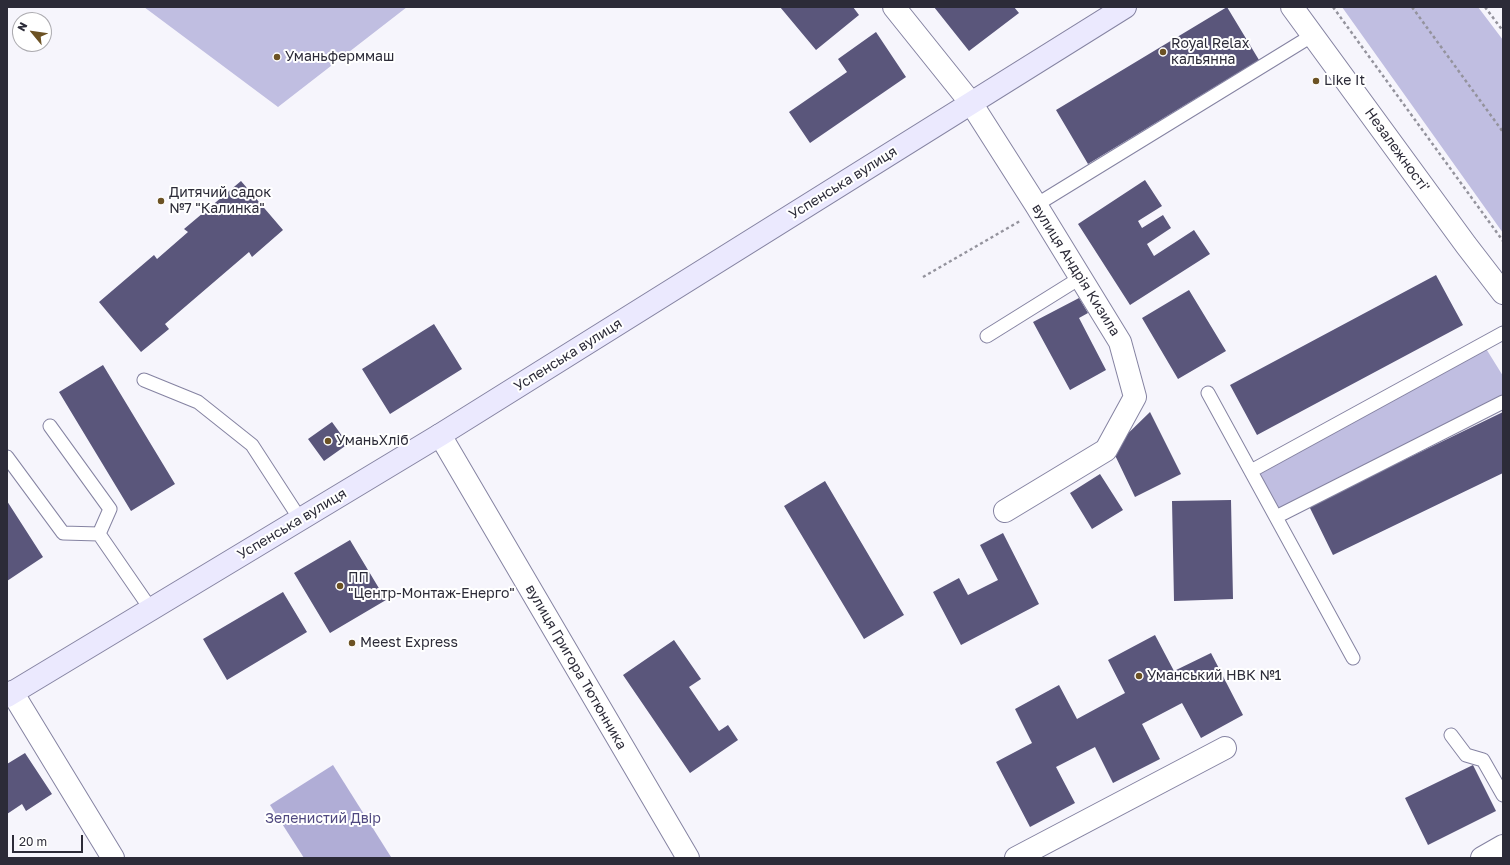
<!DOCTYPE html>
<meta charset="utf-8">
<style>
body{margin:0}
#map{position:relative;width:1510px;height:865px;overflow:hidden;background:#f6f5fc;font-family:"Golos Text",sans-serif}
canvas{display:block}
.frame{position:absolute;inset:0;border:8px solid #2c2b38;pointer-events:none}
.north{position:absolute;left:12px;top:12px;width:40px;height:40px;box-sizing:border-box;background:#fff;border:1px solid #abaaaf;border-radius:50%;rotate:299deg;font-size:11px;font-weight:700;line-height:16px;text-align:center;color:#2c2b38}
.north::after{content:'';display:block;margin:auto;width:14px;height:18px;background:#6c5224;clip-path:polygon(50% 0,100% 100%,50% 72%,0 100%)}
.scale{position:absolute;left:12px;top:835px;width:71px;height:18px;box-sizing:border-box;border:2px solid #2c2b38;border-top:0;padding-left:5px;font-size:12px;line-height:14px;white-space:nowrap;color:#2c2b38;-webkit-text-stroke:3px #fff;paint-order:stroke}
</style>
<div id="map">
<canvas width="1510" height="865"></canvas>
<div class="frame"></div>
<div class="north">N</div>
<div class="scale">20 m</div>
</div>
<script>
const ctx = document.querySelector('canvas').getContext('2d');
ctx.lineJoin = 'round';
function paint(path, color) { ctx.fillStyle = color; ctx.fill(path, 'evenodd'); }
const toPath = rows => new Path2D(rows.map(r => 'M' + r).join(''));
function stroke(path, color, width, dash) { ctx.strokeStyle = color; ctx.lineWidth = width; ctx.lineCap = dash ? 'butt' : 'round'; ctx.setLineDash(dash || []); ctx.stroke(path); }
function label(font, color, halo, rows, align = 'center') {
  ctx.font = font + ' "Golos Text",sans-serif'; ctx.lineWidth = 4; ctx.setLineDash([]); ctx.textBaseline = 'middle'; ctx.strokeStyle = halo; ctx.fillStyle = color; for (const [text, x, y, turn = 0] of rows) {
    ctx.save(); ctx.translate(x, y); ctx.rotate((+turn || 0) * Math.PI / 180); ctx.textAlign = isNaN(turn) ? turn : align; if (halo) ctx.strokeText(text, 0, 0); ctx.fillText(text, 0, 0); ctx.restore();
  }
}
paint(toPath([
 [144,7,407,7,278,107],
 [1342,7,1478,7,1503,40,1503,233],
 [1485,347,1503,376,1503,397,1276,512,1256,474]
]), '#c0bee1');
paint(toPath([
 [333,765,391,857,390,858,304,858,270,805]
]), '#b0add6');
paint(toPath([
 [780,7,853,7,859,15,816,50],
 [934,7,1014,7,1019,13,969,51],
 [1227,7,1259,60,1088,164,1056,110],
 [876,32,906,77,810,143,789,112,847,72,838,59],
 [1145,180,1162,206,1138,221,1142,228,1163,215,1171,228,1147,244,1154,256,1194,230,1210,254,1130,305,1078,224],
 [241,181,283,230,252,257,249,252,165,324,169,329,141,352,99,302,154,255,157,259,188,232,184,229],
 [1436,275,1463,325,1257,435,1230,385],
 [1189,290,1226,351,1178,379,1142,318],
 [1079,298,1088,313,1079,318,1106,370,1070,390,1033,322],
 [434,324,462,369,390,414,362,369],
 [103,365,175,484,131,511,59,392],
 [1150,412,1181,474,1135,497,1112,449],
 [1503,412,1503,473,1333,555,1309,506],
 [332,422,348,444,324,461,308,439],
 [1100,474,1123,510,1092,529,1070,493],
 [825,481,904,615,864,639,784,506],
 [1231,500,1233,599,1174,601,1172,501],
 [7,501,43,557,7,581],
 [1003,533,1039,604,961,645,933,592,959,578,968,595,998,580,980,545],
 [350,540,386,600,330,633,294,573],
 [283,592,307,632,227,680,203,639],
 [1155,635,1174,671,1211,653,1243,715,1201,738,1182,703,1142,724,1160,759,1113,783,1095,747,1056,767,1075,803,1030,827,996,762,1032,743,1015,709,1059,685,1077,719,1125,693,1108,660],
 [674,640,701,679,689,687,719,731,728,725,738,740,690,773,623,675],
 [25,753,52,794,26,811,22,804,7,814,7,764],
 [1473,765,1496,811,1428,845,1405,798]
]), '#5a567b');
const lane = toPath([
 [1036,205,1313,35],
 [987,336,1080,278],
 [144,380,198,402,252,445,300,519],
 [1208,393,1353,658],
 [50,426,110,509,99,534],
 [7,457,63,533,99,534,150,608],
 [1251,471,1503,333],
 [1276,517,1503,402],
 [1451,735,1466,755,1483,760,1503,795]
]);
const street = toPath([
 [894,7,971,103,1036,205,1120,342,1135,397,1106,450,1005,511],
 [1292,7,1466,245,1503,293],
 [440,435,688,858],
 [12,692,113,858],
 [1016,858,1225,748],
 [1482,858,1503,846]
]);
const secondary = toPath([
 [7,696,440,435,1125,7]
]);
stroke(lane, '#8583a2', 15);
stroke(street, '#8583a2', 24);
stroke(secondary, '#8583a2', 24);
stroke(toPath([
 [1333,7,1503,241],
 [1412,7,1503,132],
 [1485,7,1503,31],
 [923,277,1020,221]
]), '#94939d', 2.5, [3, 3]);
stroke(lane, '#fff', 13);
stroke(street, '#fff', 22);
stroke(secondary, '#ebe9fe', 22);
for (const [x, y, r, color] of [
 [1163,52,4,"#6c5224"],
 [277,57,4,"#6c5224"],
 [1316,81,4,"#6c5224"],
 [161,201,4,"#6c5224"],
 [328,441,4,"#6c5224"],
 [340,586,4,"#6c5224"],
 [352,643,4,"#6c5224"],
 [1139,676,4,"#6c5224"]
]) { const dot = new Path2D(); dot.arc(x, y, r, 0, 2 * Math.PI); ctx.fillStyle = color; ctx.fill(dot); stroke(dot, '#fff', 1.5); }
label('14px', '#2c2b38', '#fff', [
 ["Royal Relax",1171,44],
 ["кальянна",1171,60],
 ["Уманьферммаш",285,57],
 ["Like It",1324,81],
 ["Дитячий садок",169,193],
 ["№7 \"Калинка\"",169,209],
 ["УманьХліб",336,441],
 ["ПП",348,578],
 ["\"Центр-Монтаж-Енерго\"",348,594],
 ["Meest Express",360,643],
 ["Уманський НВК №1",1147,676]
], 'left');
label('14px', '#2c2b38', '#fff', [
 ["Незалежності'",1397,150,54],
 ["Успенська вулиця",843,183,-32],
 ["вулиця Андрія Кизила",1076,270,58],
 ["Успенська вулиця",568,355,-32],
 ["Успенська вулиця",292,524,-31],
 ["вулиця Григора Тютюнника",576,667,60]
]);
label('14px', '#504980', '#fff', [
 ["Зеленистий Двір",323,819]
]);
</script>
